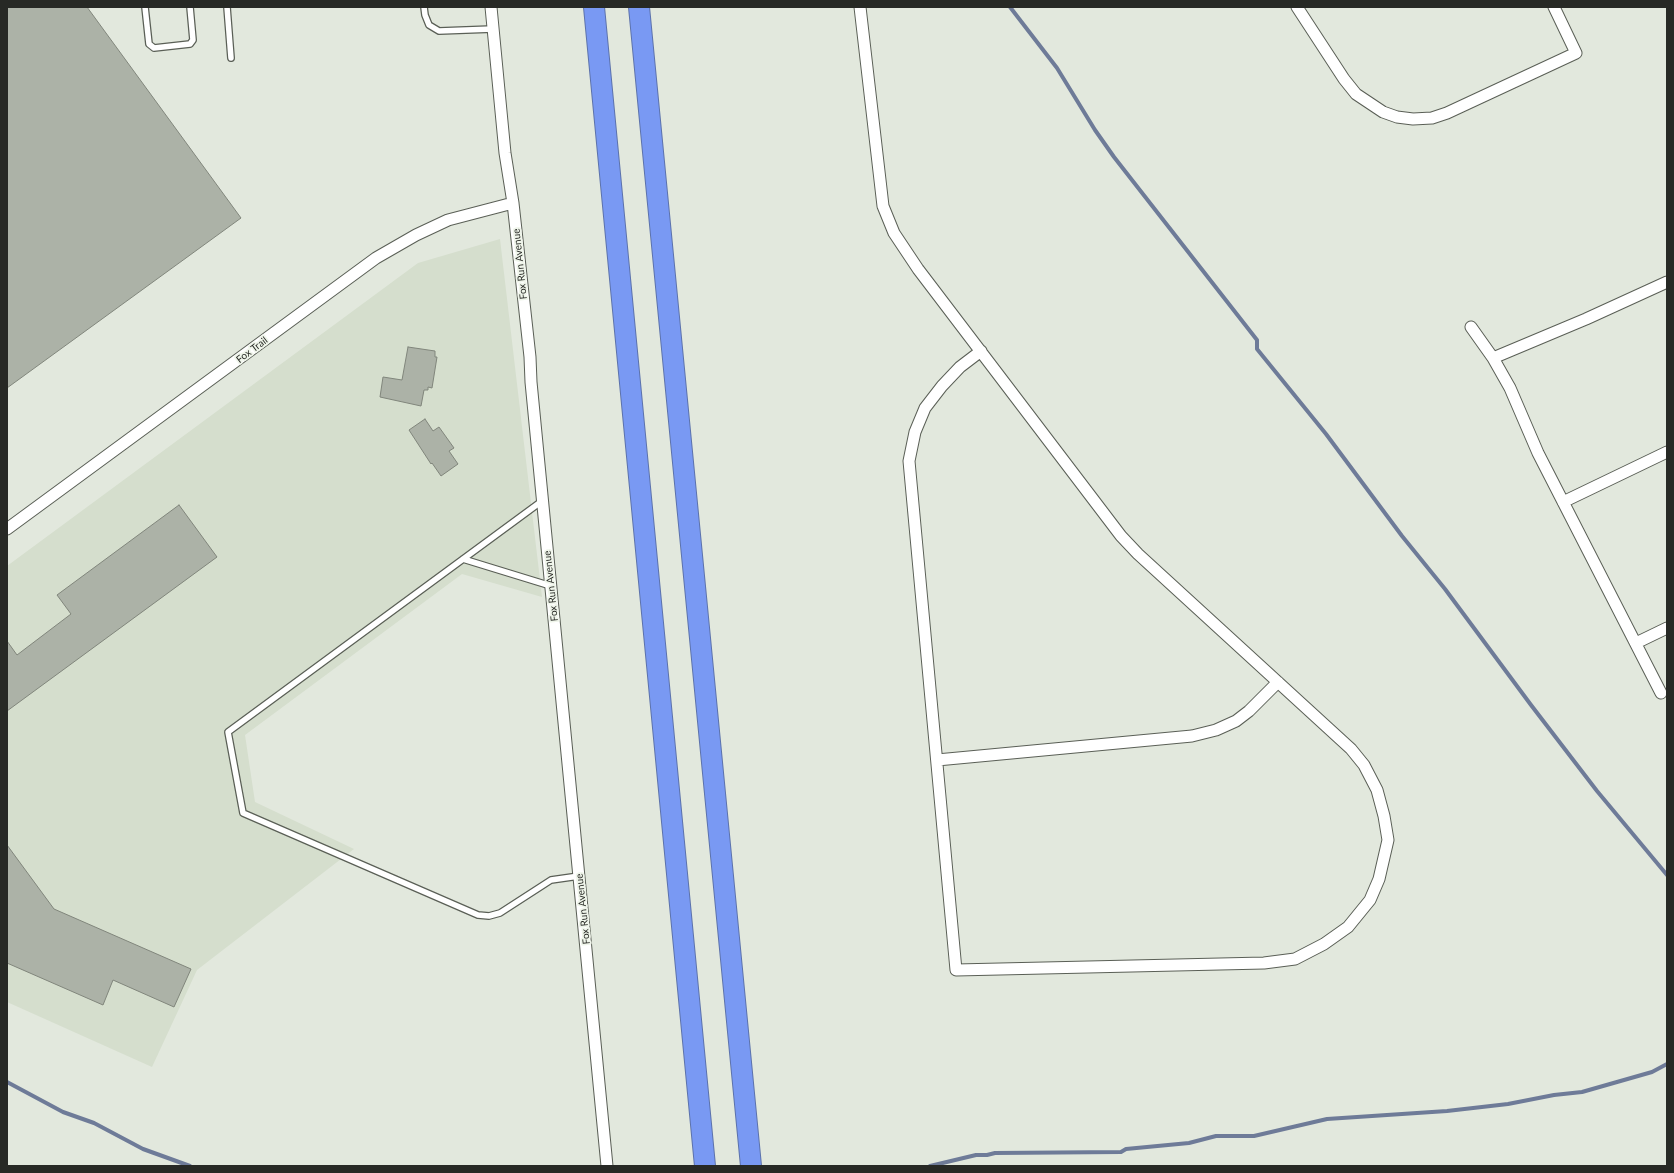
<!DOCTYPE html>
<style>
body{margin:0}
#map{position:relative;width:1674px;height:1173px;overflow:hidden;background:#e2e8dd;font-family:Lato,sans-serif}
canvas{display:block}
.frame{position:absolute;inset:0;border:8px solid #272925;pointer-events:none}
</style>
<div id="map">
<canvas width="1674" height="1173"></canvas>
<div class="frame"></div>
</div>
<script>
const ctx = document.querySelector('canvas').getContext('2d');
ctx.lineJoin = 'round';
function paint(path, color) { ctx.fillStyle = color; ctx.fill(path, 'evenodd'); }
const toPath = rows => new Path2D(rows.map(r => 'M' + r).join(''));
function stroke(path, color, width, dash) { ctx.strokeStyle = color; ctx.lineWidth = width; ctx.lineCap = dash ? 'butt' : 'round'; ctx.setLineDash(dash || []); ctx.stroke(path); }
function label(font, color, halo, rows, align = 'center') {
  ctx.font = font + ' Lato,sans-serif'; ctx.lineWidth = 3.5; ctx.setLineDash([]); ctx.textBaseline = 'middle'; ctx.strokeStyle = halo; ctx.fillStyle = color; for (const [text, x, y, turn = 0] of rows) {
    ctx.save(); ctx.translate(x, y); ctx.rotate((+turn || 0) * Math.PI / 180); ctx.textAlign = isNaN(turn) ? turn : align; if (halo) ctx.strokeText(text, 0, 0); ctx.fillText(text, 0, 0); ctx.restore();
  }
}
paint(toPath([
 [500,239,542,597,462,574,245,735,255,802,354,849,197,970,152,1067,7,1002,7,566,418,263]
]), '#d5decd');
stroke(toPath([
 [1010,7,1057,68,1095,130,1114,157,1257,340,1257,349,1326,434,1402,536,1445,589,1531,705,1597,791,1667,875],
 [7,1082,63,1112,94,1123,143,1149,190,1166],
 [930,1166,976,1155,987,1155,995,1153,1121,1152,1126,1149,1189,1143,1216,1136,1254,1136,1327,1119,1447,1111,1508,1104,1554,1095,1582,1092,1652,1072,1667,1064]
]), '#6e7b98', 4);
const building = toPath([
 [7,7,87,7,241,218,7,388,7,7],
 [408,347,435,351,435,357,437,357,432,388,428,387,428,390,424,390,421,406,380,397,383,377,402,380,408,347],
 [425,419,433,431,439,427,454,448,449,451,458,464,441,476,432,463,431,464,409,430,425,419],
 [179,505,217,557,7,711,7,641,17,655,71,614,57,595,179,505],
 [7,845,54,909,191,969,174,1007,113,980,103,1005,7,963,7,845]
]);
paint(building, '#acb2a7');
stroke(building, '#81867c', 1);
const lane = toPath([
 [145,7,149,44,154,48,190,44,193,40,190,7],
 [227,7,231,58],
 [424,7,425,15,429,25,439,31,493,29],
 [542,501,228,732,243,813,478,915,489,916,500,913,551,880,579,876],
 [463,559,551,586]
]);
const street = toPath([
 [491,7,505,153,513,203,530,357,531,382,607,1166],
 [860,7,883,206,894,233,918,269,1121,536,1138,554,1351,749,1364,765,1377,790,1384,816,1388,840,1379,879,1370,900,1348,927,1324,944,1295,959,1264,963,956,970,909,461,915,432,925,408,942,386,960,367,981,351],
 [1297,7,1344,79,1356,94,1383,112,1397,117,1413,119,1432,118,1447,113,1576,53,1554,7],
 [1471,327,1493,358,1510,388,1538,453,1661,693],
 [1493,358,1586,319,1667,282],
 [1563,502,1667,452],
 [7,529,376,258,416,235,448,220,513,203],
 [1636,643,1667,628],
 [937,760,1192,736,1216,730,1236,721,1249,711,1278,682]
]);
const highway = toPath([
 [594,7,705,1166],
 [639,7,751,1166]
]);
stroke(lane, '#5a5f56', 8);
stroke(street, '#5a5f56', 13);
stroke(highway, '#5c72ab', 22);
stroke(lane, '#fff', 5.5);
stroke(street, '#fff', 11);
stroke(highway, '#7999f3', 20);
label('10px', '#272925', '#eff5ea', [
 ["Fox Run Avenue",520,264,-96],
 ["Fox Trail",252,350,-37],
 ["Fox Run Avenue",551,586,-96],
 ["Fox Run Avenue",583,909,-96]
]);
</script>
